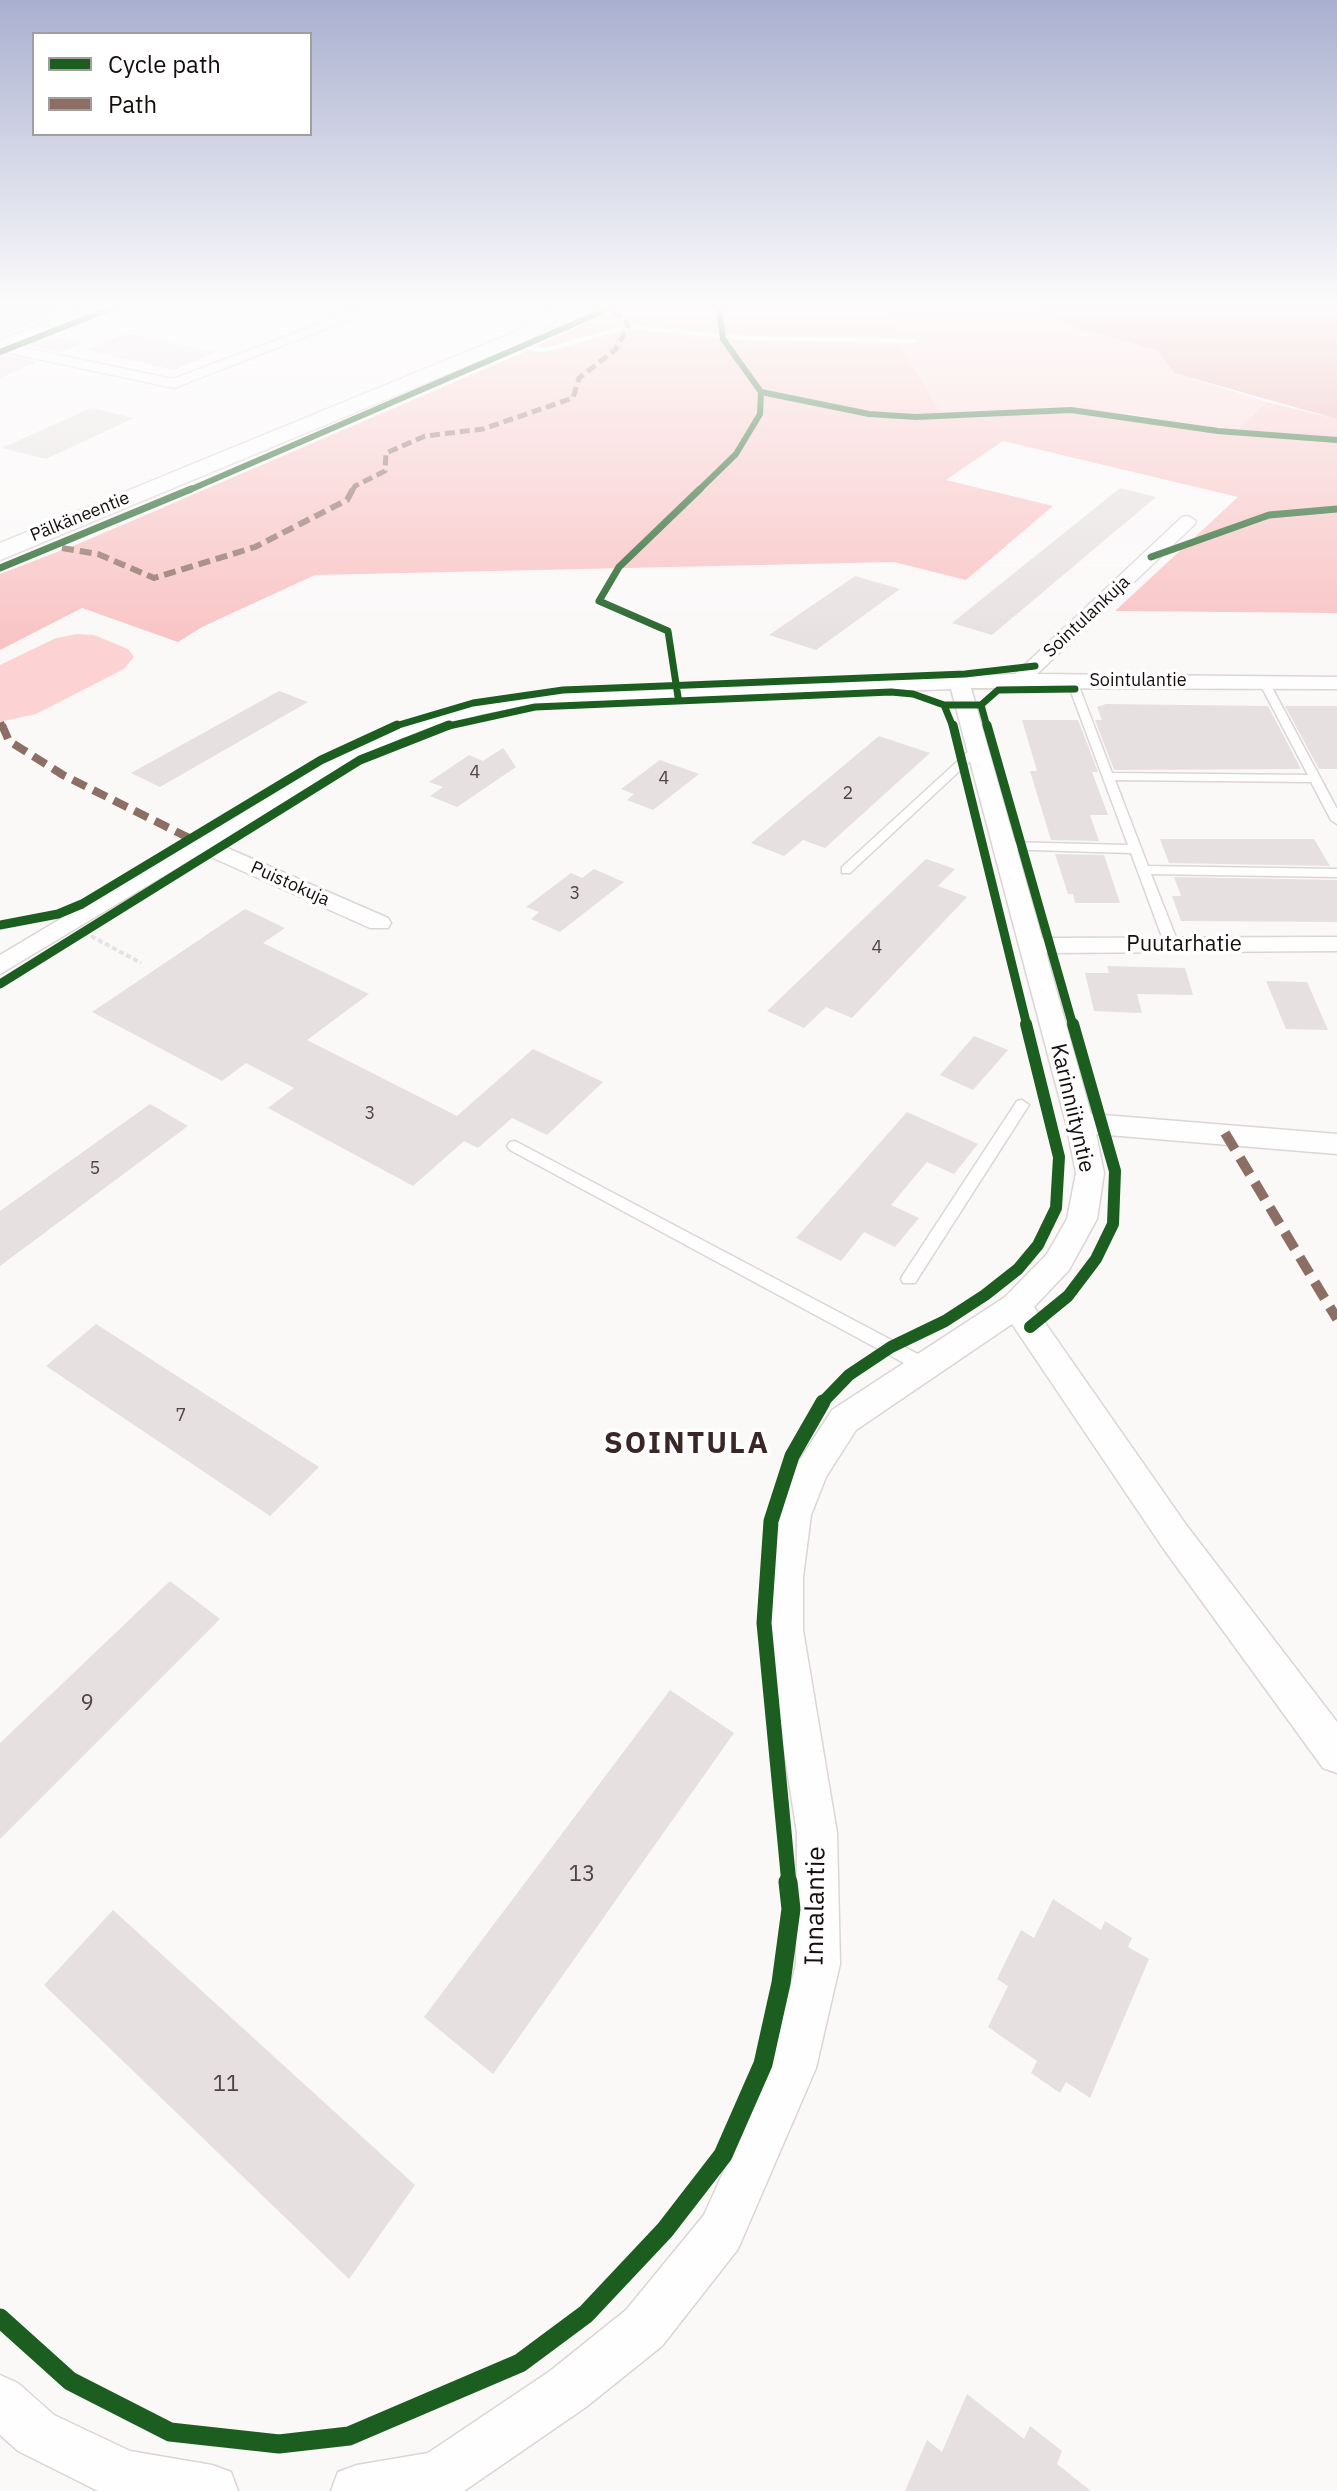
<!DOCTYPE html>
<meta charset="utf-8">
<style>
body{margin:0}
#map{position:relative;width:1337px;height:2491px;overflow:hidden;background:#fbf8f8;font-family:"IBM Plex Sans",sans-serif}
canvas{display:block}
.legend{position:absolute;left:32px;top:32px;width:280px;height:104px;box-sizing:border-box;background:#fff;border:2px solid #a29e9e;margin:0;padding:10px 14px;list-style:none;font-size:24px;color:#160d0d}
.legend li{display:flex;align-items:center;gap:16px;height:40px}
.legend b{width:40px;border:2px solid #a29e9e}
</style>
<div id="map">
<canvas width="1337" height="2491"></canvas>
<ul class="legend">
<li><b style="height:10px;background:#1b5e20"></b>Cycle path</li>
<li><b style="height:10px;background:#8d6e63"></b>Path</li>
</ul>
</div>
<script>
const ctx = document.querySelector('canvas').getContext('2d');
ctx.lineJoin = 'round';
function paint(path, color) { ctx.fillStyle = color; ctx.fill(path, 'evenodd'); }
const toPath = rows => new Path2D(rows.map(r => 'M' + r).join(''));
function stroke(path, color, width, dash) { ctx.strokeStyle = color; ctx.lineWidth = width; ctx.lineCap = dash ? 'butt' : 'round'; ctx.setLineDash(dash || []); ctx.stroke(path); }
function label(font, color, halo, rows, align = 'center') {
  ctx.font = font + ' "IBM Plex Sans",sans-serif'; ctx.lineWidth = 7; ctx.setLineDash([]); ctx.textBaseline = 'middle'; ctx.strokeStyle = halo; ctx.fillStyle = color; for (const [text, x, y, turn = 0] of rows) {
    ctx.save(); ctx.translate(x, y); ctx.rotate((+turn || 0) * Math.PI / 180); ctx.textAlign = isNaN(turn) ? turn : align; if (halo) ctx.strokeText(text, 0, 0); ctx.fillText(text, 0, 0); ctx.restore();
  }
}
paint(toPath([
 [894,304,1028,304,1067,325,1157,350,1174,373,1267,402,1238,429,1227,431,1088,407,941,412,896,340],
 [77,634,94,635,128,649,134,657,124,669,36,714,0,722,0,665,56,638]
]), '#fcd2d2');
paint(toPath([
 [626,304,894,304,896,340,941,412,1088,407,1218,431,1238,429,1267,402,1337,419,1337,613,1115,611,1238,497,1003,441,946,480,1053,506,966,580,894,562,315,575,202,627,178,642,82,608,0,650,0,574,78,544,515,356]
]), '#f9c2c3');
paint(toPath([
 [1028,304,1337,304,1337,419,1174,373,1157,350,1067,325]
]), '#eca9aa');
paint(toPath([
 [0,304,72,304,0,337],
 [127,333,215,352,174,370,86,350],
 [44,335,83,343,61,352,21,344],
 [0,354,37,362,0,378],
 [91,408,134,418,46,459,2,448],
 [1120,488,1156,497,992,635,952,623],
 [855,576,900,589,816,650,769,635],
 [279,691,308,702,160,787,131,773],
 [1106,704,1268,706,1301,769,1114,770,1095,720,1102,720,1097,707],
 [1285,706,1337,706,1337,769,1319,769],
 [1022,720,1078,720,1098,772,1092,772,1108,815,1090,815,1099,841,1051,840,1030,771,1037,771],
 [879,736,930,753,825,848,803,840,784,856,751,843],
 [503,748,516,767,457,807,430,796,443,787,429,782,469,755,483,761],
 [660,760,699,774,653,810,627,800,634,794,621,789],
 [1160,839,1314,839,1330,866,1169,863],
 [1055,854,1104,855,1120,903,1075,903,1073,894,1068,894],
 [926,859,955,869,938,886,967,897,852,1018,826,1007,804,1028,767,1011],
 [594,869,624,882,560,932,531,919,539,912,526,907,571,873,582,878],
 [1174,877,1337,880,1337,922,1181,921,1172,896,1181,896],
 [245,909,285,928,263,943,369,994,307,1040,457,1116,533,1049,603,1082,547,1135,512,1118,478,1148,464,1141,413,1186,268,1108,294,1088,246,1063,222,1081,92,1012],
 [1107,966,1185,968,1193,995,1137,994,1142,1013,1094,1011,1085,973,1109,973],
 [1266,981,1307,982,1328,1030,1286,1029],
 [974,1036,1008,1050,973,1090,940,1075],
 [150,1104,188,1126,0,1266,0,1211],
 [907,1112,978,1144,954,1174,927,1162,891,1205,919,1218,895,1247,864,1232,841,1261,796,1238],
 [96,1324,319,1467,270,1516,46,1366],
 [170,1581,220,1619,0,1839,0,1743],
 [670,1690,734,1733,493,2074,424,2017],
 [1053,1899,1101,1930,1105,1921,1132,1938,1128,1947,1149,1959,1090,2098,1066,2082,1060,2093,1031,2073,1037,2061,988,2027,1008,1986,997,1979,1021,1930,1034,1938],
 [113,1910,415,2185,349,2279,44,1985],
 [967,2394,1024,2439,1030,2426,1062,2451,1057,2464,1091,2491,905,2491,927,2440,942,2452]
]), '#e7e0e0');
const service = toPath([
 [628,325,745,336,915,339,919,341,915,343,745,340,628,329,545,352,494,346,498,344,545,348,628,325],
 [1072,678,1077,681,1112,773,1308,775,1259,682,1268,680,1337,809,1337,824,1331,820,1311,782,1115,780,1148,866,1337,869,1337,877,1151,874,1179,945,1172,949,1165,945,1131,853,1000,849,998,846,1004,842,1128,845,1067,681,1072,678],
 [973,747,983,749,850,873,842,873,842,867,973,747],
 [1022,1100,1029,1105,915,1283,903,1283,901,1279,903,1275,1017,1101,1022,1100],
 [515,1141,931,1361,934,1366,931,1371,925,1373,919,1371,510,1150,507,1146,510,1142,515,1141]
]);
const minor = toPath([
 [94,304,111,304,11,345,173,379,372,304,389,304,174,388,0,351,0,340,94,304],
 [1188,516,1196,521,1194,525,1037,674,1337,677,1337,689,971,688,1042,938,1337,937,1337,951,1046,953,1091,1114,1337,1134,1337,1154,1096,1134,1104,1173,1097,1219,1069,1270,1034,1307,1187,1526,1337,1722,1337,1773,1323,1768,1163,1548,1012,1324,856,1430,826,1477,811,1515,803,1577,803,1630,837,1833,840,1964,816,2068,738,2249,662,2346,586,2407,464,2491,331,2491,338,2472,357,2465,428,2453,550,2371,626,2310,704,2215,771,2065,796,1964,797,1833,765,1630,767,1577,777,1515,799,1461,832,1410,1005,1297,1047,1254,1067,1219,1076,1173,1066,1123,951,689,530,705,483,714,402,738,344,766,218,844,388,918,391,923,388,928,370,928,202,853,0,974,0,955,330,758,388,730,472,705,530,693,1015,674,1182,517,1188,516],
 [0,2375,18,2383,54,2415,130,2451,212,2465,231,2472,238,2491,98,2491,18,2451,0,2435,0,2375]
]);
const secondary = toPath([
 [557,304,578,304,529,340,0,560,0,543,515,332,557,304]
]);
stroke(service, '#dcd5d5', 3);
stroke(minor, '#dcd5d5', 3);
stroke(secondary, '#dcd5d5', 3);
stroke(toPath([
 [91,936,141,963]
]), '#e3e3e3', 4, [5, 3]);
paint(service, '#fefefe');
paint(minor, '#fefefe');
paint(secondary, '#fefefe');
stroke(toPath([
 [352,491,355,486,385,471,386,453,425,436,483,429,573,398,579,378,615,350,628,327,626,320,606,308]
]), '#8d6e63', 5, [10, 5]);
stroke(toPath([
 [62,548,98,554,154,578,255,547,347,500,353,489],
 [1,722,3,727]
]), '#8d6e63', 6, [12, 6]);
stroke(toPath([
 [2,725,9,741,63,775,195,841]
]), '#8d6e63', 8, [15, 8]);
stroke(toPath([
 [1225,1133,1337,1319]
]), '#8d6e63', 10, [19, 10]);
stroke(toPath([
 [0,352,122,304],
 [761,392,869,414,916,417,1071,410,1218,431,1337,440],
 [187,491,599,313,612,304],
 [698,491,736,454,760,414,761,392,723,339,718,304]
]), '#1b5e20', 6);
stroke(toPath([
 [1151,557,1269,515,1337,509],
 [0,568,191,489],
 [678,697,668,631,599,601,619,567,700,489],
 [944,705,953,727],
 [981,705,987,727],
 [392,727,473,703,563,690,965,674,1035,666],
 [444,727,535,707,891,692,913,694,944,705,981,705,998,690,1075,689]
]), '#1b5e20', 7);
stroke(toPath([
 [953,725,1027,1026],
 [987,725,1073,1026],
 [0,925,58,914,82,904,321,760,397,725],
 [0,984,360,760,449,725]
]), '#1b5e20', 9);
stroke(toPath([
 [1030,1327,1068,1296,1096,1259,1113,1224,1115,1171,1073,1024],
 [821,1404,849,1375,891,1347,945,1321,985,1295,1018,1269,1038,1245,1056,1208,1059,1157,1026,1024]
]), '#1b5e20', 12);
stroke(toPath([
 [789,1884,764,1623,771,1521,792,1456,823,1402]
]), '#1b5e20', 15);
stroke(toPath([
 [0,2318,70,2381,170,2432,279,2444,349,2436,520,2363,586,2314,665,2230,723,2155,763,2064,781,1983,791,1909,788,1882]
]), '#1b5e20', 19);
const sky = ctx.createLinearGradient(0, 0, 0, 653);
sky.addColorStop(0, '#a9b0cf');
sky.addColorStop(0.47, '#fdfcfc');
sky.addColorStop(1, '#fdfcfc00');
ctx.fillStyle = sky;
ctx.fillRect(0, 0, 1337, 653);
label('18px', '#160d0d', '#fff', [
 ["Pälkäneentie",80,517,-22],
 ["Sointulankuja",1087,617,-43],
 ["Sointulantie",1138,681],
 ["Puistokuja",290,884,24]
]);
label('18px', '#4e4545', null, [
 ["4",475,773],
 ["4",664,779],
 ["2",848,794],
 ["3",575,894],
 ["4",877,948],
 ["3",370,1114],
 ["5",95,1169],
 ["7",181,1416]
]);
label('22px', '#160d0d', '#fff', [
 ["Puutarhatie",1184,945],
 ["Karinniityntie",1072,1108,77]
]);
label('22px', '#4e4545', null, [
 ["9",87,1704],
 ["13",582,1875],
 ["11",226,2085]
]);
label('26px', '#160d0d', '#fff', [
 ["Innalantie",816,1906,-89]
]);
ctx.letterSpacing = '2px';
label('bold 30px', '#3a2626', '#fff', [
 ["SOINTULA",687,1444]
]);
ctx.letterSpacing = '0px';
</script>
